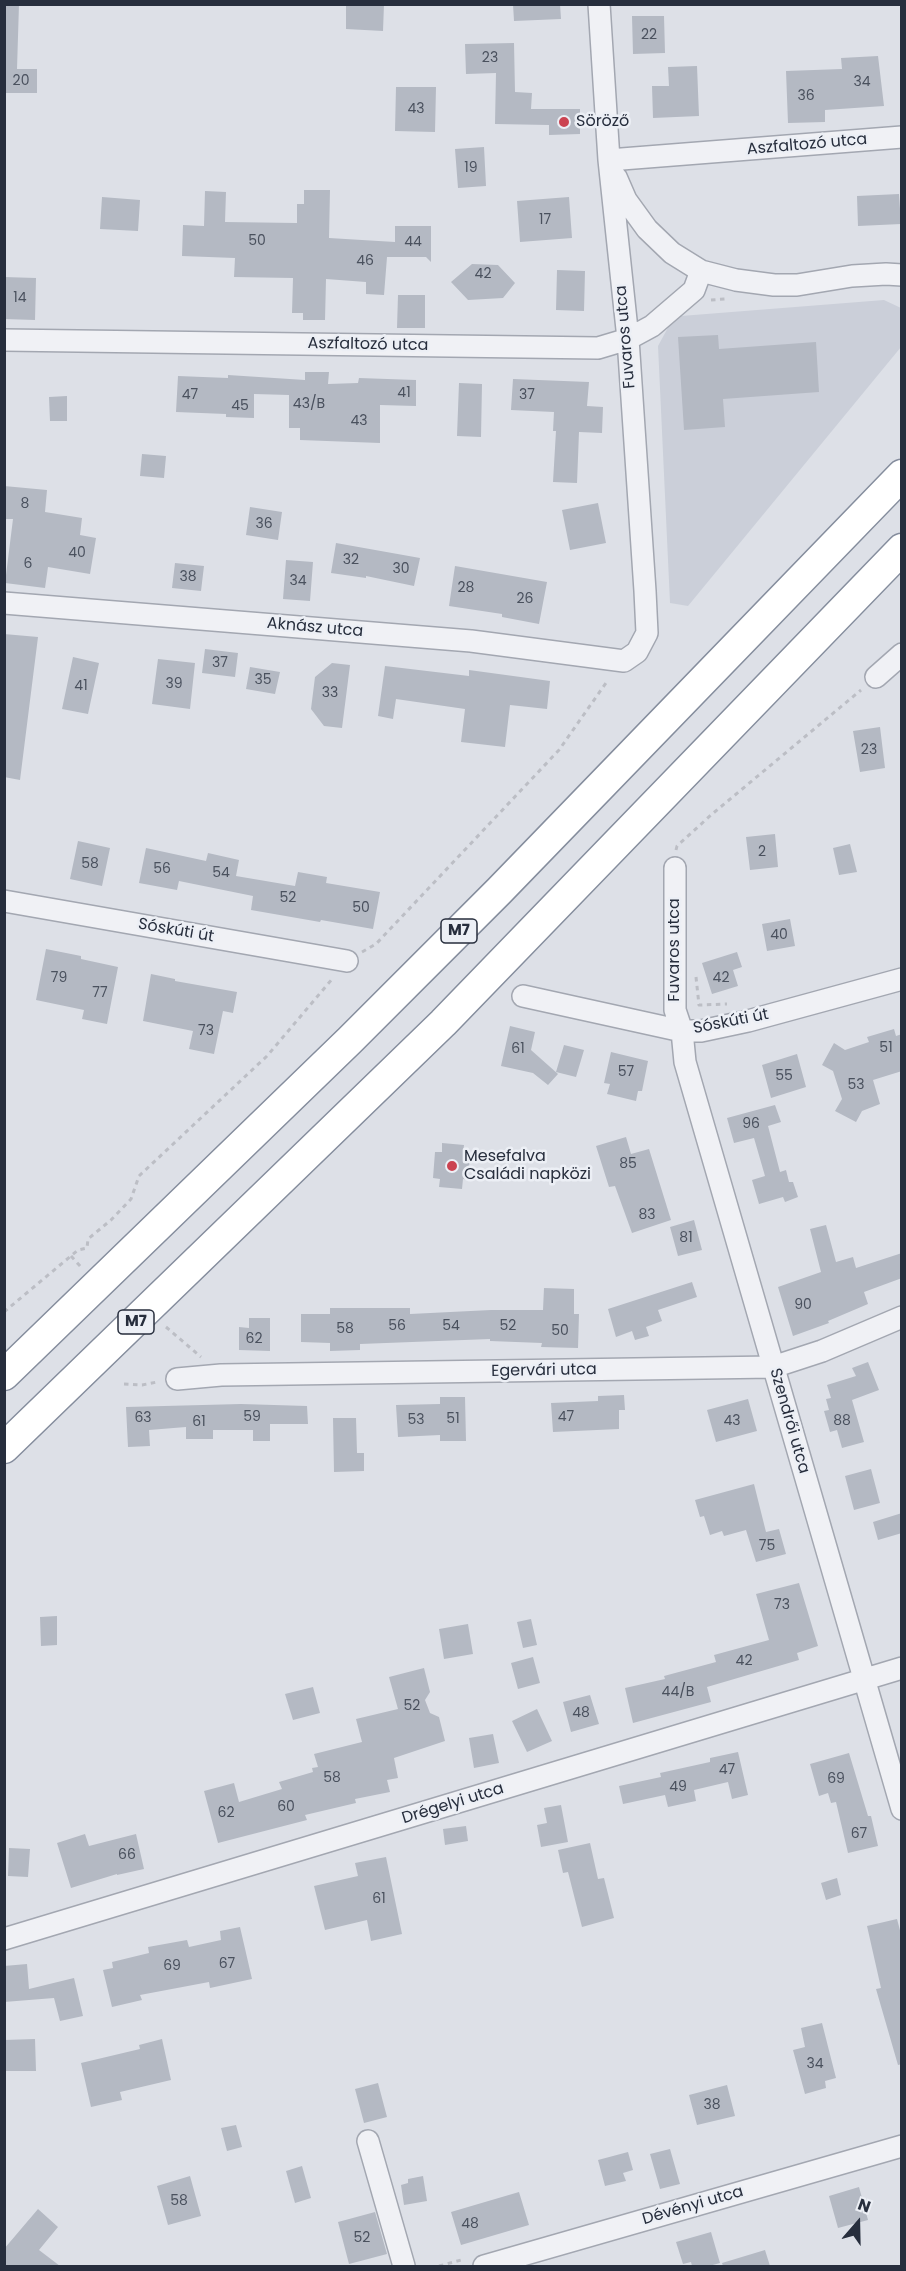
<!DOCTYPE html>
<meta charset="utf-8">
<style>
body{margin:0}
#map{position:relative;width:906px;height:2271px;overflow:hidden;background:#dde0e7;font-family:Poppins,sans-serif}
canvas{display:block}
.frame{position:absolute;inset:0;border:6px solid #272e3d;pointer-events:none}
.north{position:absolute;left:828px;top:2193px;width:60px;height:60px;-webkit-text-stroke:4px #eceff5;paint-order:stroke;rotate:20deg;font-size:16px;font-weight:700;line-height:24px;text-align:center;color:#272e3d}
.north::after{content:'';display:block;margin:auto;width:21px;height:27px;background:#272e3d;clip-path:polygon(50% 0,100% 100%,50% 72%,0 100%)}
</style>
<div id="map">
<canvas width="906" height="2271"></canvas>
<div class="frame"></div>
<div class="north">N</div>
</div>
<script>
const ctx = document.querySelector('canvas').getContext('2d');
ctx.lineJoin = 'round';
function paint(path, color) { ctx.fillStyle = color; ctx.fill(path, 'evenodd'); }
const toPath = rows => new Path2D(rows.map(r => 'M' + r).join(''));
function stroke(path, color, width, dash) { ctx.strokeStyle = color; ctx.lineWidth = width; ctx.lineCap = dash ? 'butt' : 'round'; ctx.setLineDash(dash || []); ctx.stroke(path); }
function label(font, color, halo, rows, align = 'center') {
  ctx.font = font + ' Poppins,sans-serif'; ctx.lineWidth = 5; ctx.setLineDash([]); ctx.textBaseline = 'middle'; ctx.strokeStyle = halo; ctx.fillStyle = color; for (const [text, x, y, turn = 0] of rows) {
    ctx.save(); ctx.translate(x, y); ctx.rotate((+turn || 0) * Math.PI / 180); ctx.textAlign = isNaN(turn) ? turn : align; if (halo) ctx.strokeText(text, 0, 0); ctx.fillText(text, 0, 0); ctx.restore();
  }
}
paint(toPath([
 [884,300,901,308,901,347,688,606,670,603,658,346,671,322,681,316]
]), '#cbcfd9');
paint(toPath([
 [4,4,19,4,17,69,37,69,37,93,4,93],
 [346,4,384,4,383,31,346,29],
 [513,4,560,4,561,19,514,21],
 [632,16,664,16,665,53,633,54],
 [514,43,515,92,532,93,531,109,580,109,580,134,549,135,549,125,495,124,496,73,466,74,465,44],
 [878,56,884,106,825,110,825,122,788,123,786,71,842,69,841,58],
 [697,66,699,116,653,118,652,86,669,86,668,67],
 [396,87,436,87,435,132,395,131],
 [484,147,486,186,458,188,455,149],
 [304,190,330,190,329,238,395,242,395,226,431,226,431,262,426,257,387,257,384,295,366,294,366,282,326,279,325,320,303,320,303,313,292,313,293,278,234,277,235,258,182,256,183,225,204,226,205,191,226,192,225,222,297,223,297,204,304,204],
 [899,194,901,224,858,226,857,196],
 [102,197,140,200,138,231,100,229],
 [569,197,572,238,520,242,517,201],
 [472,264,498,265,515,283,503,298,468,300,451,282],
 [557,270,585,271,584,311,556,310],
 [4,277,36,278,35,320,4,319],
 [398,295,425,295,425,328,397,328],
 [718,335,719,349,816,342,819,392,723,399,725,427,684,430,678,337],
 [305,372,329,372,328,384,358,383,359,378,416,380,416,406,380,405,380,443,300,440,300,428,289,428,289,395,254,394,254,418,226,417,226,414,176,412,178,376,228,378,228,375,305,380],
 [513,379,589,382,587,406,603,407,602,433,579,432,577,483,553,482,556,431,553,431,554,412,511,410],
 [459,383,482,384,481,437,457,436],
 [67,396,67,421,50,421,49,397],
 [142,454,166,456,164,478,140,476],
 [4,486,47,490,45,512,82,518,80,535,96,538,90,574,48,567,45,588,5,583,13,519,4,519],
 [598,503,606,543,570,550,562,510],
 [250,507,282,512,278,540,246,535],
 [336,543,420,558,414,586,366,576,366,578,331,573],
 [286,560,313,562,310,601,283,599],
 [175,563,204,566,201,591,172,588],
 [455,566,547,582,539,624,502,617,502,614,449,606],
 [4,634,38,637,20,780,4,777],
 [205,649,238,653,235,677,202,673],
 [73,657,99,663,88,714,62,709],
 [158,659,195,663,190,709,152,704],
 [332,663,350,665,342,728,324,726,311,709,315,677],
 [385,666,469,676,469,670,550,681,547,709,510,705,505,747,461,742,465,709,396,699,393,719,378,716],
 [250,667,280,672,275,694,246,689],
 [880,727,885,768,860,772,853,731],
 [775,834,778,867,750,870,746,837],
 [78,841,110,848,102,886,70,879],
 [850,844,857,872,839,875,833,848],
 [146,848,206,861,208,853,239,860,236,876,295,886,298,872,327,877,326,883,380,892,373,929,321,920,320,922,251,910,253,896,179,881,177,890,139,883],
 [790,919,795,946,767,951,762,924],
 [46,949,81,956,81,959,118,967,107,1024,82,1019,84,1010,36,1000],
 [737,952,742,967,733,970,738,986,712,994,702,963],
 [151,974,175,979,175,981,237,992,233,1013,223,1011,214,1054,189,1049,193,1031,143,1021],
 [510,1026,535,1032,531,1050,558,1074,548,1085,533,1073,501,1066],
 [894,1029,896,1036,902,1034,902,1071,873,1080,880,1104,862,1111,856,1122,835,1111,842,1099,833,1071,822,1065,834,1043,845,1050,869,1042,867,1037],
 [564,1045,584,1050,576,1077,556,1072],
 [611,1052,648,1061,642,1091,638,1091,636,1101,607,1094,610,1084,604,1083],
 [797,1054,806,1087,771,1098,762,1065],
 [775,1105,781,1122,768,1126,780,1172,786,1170,789,1182,793,1182,798,1197,785,1202,783,1197,759,1204,752,1180,765,1176,754,1138,734,1143,727,1118],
 [626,1137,631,1154,649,1149,671,1220,632,1233,615,1186,609,1187,596,1146],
 [442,1143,464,1145,463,1154,470,1155,468,1180,463,1179,462,1189,439,1187,440,1179,433,1178,435,1152,442,1152],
 [694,1220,702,1250,678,1256,670,1227],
 [826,1225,836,1262,853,1257,856,1268,902,1253,902,1278,864,1292,868,1304,828,1321,829,1323,793,1336,778,1287,821,1272,810,1229],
 [692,1282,697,1297,658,1310,662,1321,646,1327,649,1336,635,1340,632,1331,616,1337,608,1309],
 [544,1288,574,1289,574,1314,579,1314,578,1348,541,1347,542,1343,490,1341,490,1339,360,1344,360,1350,330,1351,330,1343,301,1342,301,1314,330,1314,330,1308,410,1308,410,1314,491,1310,543,1310],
 [249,1318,270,1318,270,1351,239,1350,239,1327,249,1328],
 [868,1362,879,1390,852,1400,864,1442,842,1448,837,1430,830,1432,824,1411,829,1410,826,1399,831,1398,827,1385,856,1376,852,1368],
 [624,1395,625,1410,619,1410,619,1429,553,1432,551,1403,598,1401,598,1396],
 [440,1397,465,1397,466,1441,440,1441,440,1435,398,1437,396,1405,440,1404],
 [748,1399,757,1431,716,1442,707,1410],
 [241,1404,307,1406,308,1424,270,1424,270,1441,253,1441,253,1430,213,1430,213,1439,186,1439,186,1427,149,1430,150,1446,128,1447,126,1407],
 [333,1418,356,1418,357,1453,364,1453,364,1471,334,1472],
 [871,1469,880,1503,854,1510,845,1476],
 [754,1484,766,1532,779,1529,786,1554,756,1562,746,1530,724,1536,722,1531,710,1535,704,1516,700,1517,695,1500],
 [902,1513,902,1533,878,1540,873,1522],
 [799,1583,818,1646,797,1653,799,1660,707,1687,711,1702,633,1723,625,1688,665,1679,664,1676,716,1662,714,1655,769,1640,756,1594],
 [57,1616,57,1645,41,1646,40,1617],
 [531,1619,537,1645,523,1648,517,1622],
 [468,1624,473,1654,444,1659,439,1629],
 [533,1657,540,1683,518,1689,511,1663],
 [424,1668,430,1692,425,1700,430,1713,439,1717,445,1741,394,1758,398,1778,387,1780,390,1792,355,1799,356,1803,305,1815,307,1820,218,1843,204,1791,234,1783,239,1802,282,1789,279,1782,313,1772,312,1768,318,1767,314,1754,362,1742,356,1719,398,1709,389,1677],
 [313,1687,320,1713,293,1720,285,1694],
 [590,1695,599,1724,571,1732,563,1702],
 [537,1709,552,1741,527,1752,512,1721],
 [493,1734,499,1763,474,1768,469,1738],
 [738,1752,748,1795,732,1799,728,1782,694,1790,696,1801,668,1807,665,1795,623,1804,619,1786,661,1777,660,1773,710,1762,710,1758],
 [849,1753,868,1816,871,1816,878,1846,848,1853,836,1802,831,1803,828,1793,819,1796,810,1764],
 [561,1805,568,1842,541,1847,537,1825,547,1823,544,1808],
 [466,1826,468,1841,445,1845,443,1829],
 [85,1834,89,1846,136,1834,144,1869,117,1875,117,1874,71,1888,57,1843],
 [590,1843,598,1879,604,1878,614,1918,582,1927,568,1872,563,1873,558,1850],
 [9,1848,30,1849,28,1877,8,1876],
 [386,1857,402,1934,371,1941,367,1920,325,1930,314,1886,358,1876,355,1863],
 [837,1878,841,1895,826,1900,821,1883],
 [897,1919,902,1938,902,2064,898,2065,876,1989,881,1988,867,1926],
 [240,1927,252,1979,210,1988,209,1982,140,1995,142,2000,112,2007,103,1970,113,1968,112,1962,149,1953,148,1947,187,1940,189,1947,221,1940,220,1931],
 [27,1964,29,1989,74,1978,83,2016,60,2021,54,1998,4,2002,4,1966],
 [822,2023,836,2078,825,2081,826,2088,805,2094,793,2050,805,2047,801,2028],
 [35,2039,36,2071,4,2071,4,2040],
 [162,2039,171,2080,120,2092,122,2100,91,2107,81,2063,140,2049,139,2045],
 [378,2083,387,2117,364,2123,355,2089],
 [727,2085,735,2116,697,2125,689,2095],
 [236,2125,242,2147,227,2151,221,2128],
 [670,2149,680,2184,660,2189,650,2154],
 [628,2152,633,2170,623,2173,626,2181,605,2186,598,2160],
 [302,2166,311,2198,295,2203,286,2171],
 [190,2176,201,2216,168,2225,157,2186],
 [423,2176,427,2201,404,2205,401,2185,408,2183,408,2179],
 [859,2187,868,2220,838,2228,829,2196],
 [519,2192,529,2225,461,2245,451,2212],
 [38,2209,58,2227,39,2250,60,2266,4,2266,4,2249],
 [375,2212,387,2254,349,2264,338,2222],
 [711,2232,720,2263,709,2266,692,2266,691,2262,683,2264,676,2242],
 [765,2250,770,2266,723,2266,722,2263]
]), '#b4b9c3');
const minor = toPath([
 [609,160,902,137],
 [616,177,626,200,647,229,672,253,701,271,736,280,774,285,797,285,852,276,886,274,902,275],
 [4,340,598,348,628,339,652,326,694,290,701,271],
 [4,603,471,641,624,661,637,652,647,633,645,591,628,339,609,160,599,4],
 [876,677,902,654],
 [675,868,675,1010,682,1031,685,1062,902,1809],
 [4,901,347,961],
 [523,996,682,1031,701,1031,748,1021,902,979],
 [177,1379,221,1375,773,1367,822,1351,902,1317],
 [4,1939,902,1668],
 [368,2141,404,2266],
 [484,2266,902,2146]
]);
const highway = toPath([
 [4,1375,350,1040,499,891,902,475],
 [4,1448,443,1023,902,549]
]);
stroke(minor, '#a3a7b1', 24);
stroke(highway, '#858d9d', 33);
stroke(toPath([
 [711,300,725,299],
 [676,850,677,846,711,815,861,690],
 [362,952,376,944,559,750,608,680],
 [696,977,699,1005,727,1004],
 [71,1256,81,1267],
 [4,1312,78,1250,87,1248,88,1239,111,1220,131,1199,139,1176,267,1056,333,978],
 [166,1327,201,1357],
 [124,1384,142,1385,157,1382],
 [439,2266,465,2259]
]), '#bcbec5', 3, [4.5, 4.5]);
stroke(minor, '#f0f1f5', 21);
stroke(highway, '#fff', 30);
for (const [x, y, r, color] of [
 [564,122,6,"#cb4351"],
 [452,1166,6,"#cb4351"]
]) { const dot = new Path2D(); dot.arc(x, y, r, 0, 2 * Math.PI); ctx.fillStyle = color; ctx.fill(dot); stroke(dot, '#eceff5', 2); }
label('14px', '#4a515e', null, [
 ["22",649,35],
 ["23",490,58],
 ["20",21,81],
 ["34",862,82],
 ["36",806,96],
 ["43",416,109],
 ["19",471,168],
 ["17",545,220],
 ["50",257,241],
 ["44",413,242],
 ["46",365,261],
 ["42",483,274],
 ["14",20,298],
 ["41",404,393],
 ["47",190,395],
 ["37",527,395],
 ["43/B",309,404],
 ["45",240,406],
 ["43",359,421],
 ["8",25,504],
 ["36",264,524],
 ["40",77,553],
 ["32",351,560],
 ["6",28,564],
 ["30",401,569],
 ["38",188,577],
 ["34",298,581],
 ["28",466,588],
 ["26",525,599],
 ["37",220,663],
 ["35",263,680],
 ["39",174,684],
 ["41",81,686],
 ["33",330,693],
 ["23",869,750],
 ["2",762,852],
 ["58",90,864],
 ["56",162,869],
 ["54",221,873],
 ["52",288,898],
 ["50",361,908],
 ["40",779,935],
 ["79",59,978],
 ["42",721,978],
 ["77",100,993],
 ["73",206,1031],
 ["51",886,1048],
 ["61",518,1049],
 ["57",626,1072],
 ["55",784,1076],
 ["53",856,1085],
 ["96",751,1124],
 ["85",628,1164],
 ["83",647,1215],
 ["81",686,1238],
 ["90",803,1305],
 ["56",397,1326],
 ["54",451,1326],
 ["52",508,1326],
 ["58",345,1329],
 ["50",560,1331],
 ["62",254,1339],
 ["59",252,1417],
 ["47",566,1417],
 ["63",143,1418],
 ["51",453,1419],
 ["53",416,1420],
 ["43",732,1421],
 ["88",842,1421],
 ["61",199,1422],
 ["75",767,1546],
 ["73",782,1605],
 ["42",744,1661],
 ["44/B",678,1692],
 ["52",412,1706],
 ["48",581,1713],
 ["47",727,1770],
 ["58",332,1778],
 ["69",836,1779],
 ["49",678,1787],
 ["60",286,1807],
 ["62",226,1813],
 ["67",859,1834],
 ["66",127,1855],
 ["61",379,1899],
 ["67",227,1964],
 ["69",172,1966],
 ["34",815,2064],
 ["38",712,2105],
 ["58",179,2201],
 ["48",470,2224],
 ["52",362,2238]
]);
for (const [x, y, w] of [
 [459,931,36],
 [136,1322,36]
]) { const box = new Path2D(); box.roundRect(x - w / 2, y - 12, w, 24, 4.5); ctx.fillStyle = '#eceff5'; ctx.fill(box); stroke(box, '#272e3d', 1.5); }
label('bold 15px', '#272e3d', null, [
 ["M7",459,931],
 ["M7",136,1322]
]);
label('16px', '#272e3d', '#eceff5', [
 ["Söröző",576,122],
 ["Mesefalva",464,1157],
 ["Családi napközi",464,1175]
], 'left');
label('16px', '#272e3d', '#eceff5', [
 ["Aszfaltozó utca",807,145,-5],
 ["Fuvaros utca",626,337,-95],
 ["Aszfaltozó utca",368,345,1],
 ["Aknász utca",315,628,5],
 ["Sóskúti út",176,931,10],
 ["Fuvaros utca",675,950,-90],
 ["Sóskúti út",731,1022,-11],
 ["Egervári utca",544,1371,-1],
 ["Szendrői utca",789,1421,74],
 ["Drégelyi utca",453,1804,-17],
 ["Dévényi utca",693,2206,-16]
]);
</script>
